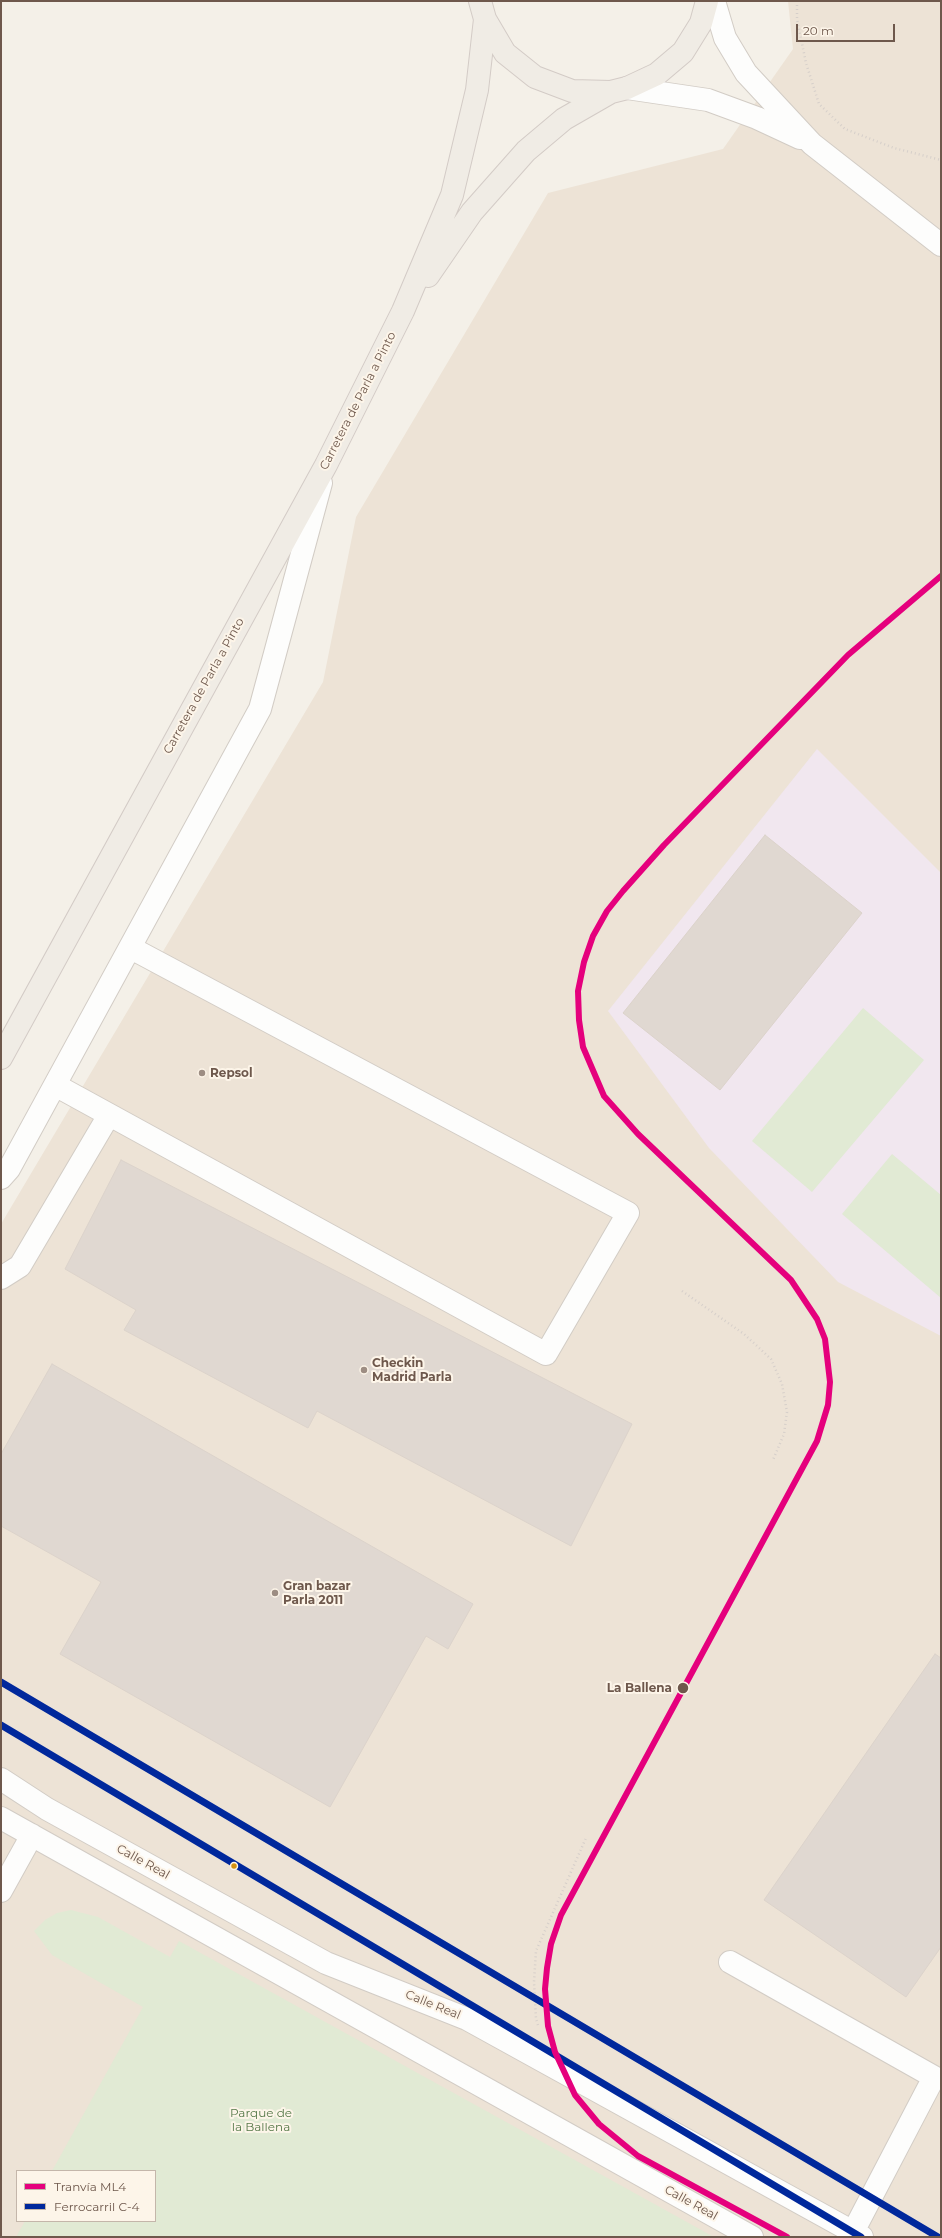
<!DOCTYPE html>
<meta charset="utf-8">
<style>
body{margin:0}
#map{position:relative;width:942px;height:2238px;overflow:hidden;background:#f4f0e8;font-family:Montserrat,sans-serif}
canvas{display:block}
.frame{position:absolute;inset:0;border:2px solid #6e584c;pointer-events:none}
.legend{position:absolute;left:16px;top:2170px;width:140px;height:52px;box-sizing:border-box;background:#fdf5e9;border:1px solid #c4b6aa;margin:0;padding:5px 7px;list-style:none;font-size:12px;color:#6e584c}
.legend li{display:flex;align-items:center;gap:8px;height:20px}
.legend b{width:20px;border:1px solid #c4b6aa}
.scale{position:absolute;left:796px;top:24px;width:99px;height:18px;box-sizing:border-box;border:2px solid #6e584c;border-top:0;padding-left:5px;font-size:12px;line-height:14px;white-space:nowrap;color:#6e584c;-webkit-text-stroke:3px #fdf5e9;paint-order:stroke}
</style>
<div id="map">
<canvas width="942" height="2238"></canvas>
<div class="frame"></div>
<ul class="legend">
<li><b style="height:5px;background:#e5007d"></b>Tranvía ML4</li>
<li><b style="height:5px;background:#00289c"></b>Ferrocarril C-4</li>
</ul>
<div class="scale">20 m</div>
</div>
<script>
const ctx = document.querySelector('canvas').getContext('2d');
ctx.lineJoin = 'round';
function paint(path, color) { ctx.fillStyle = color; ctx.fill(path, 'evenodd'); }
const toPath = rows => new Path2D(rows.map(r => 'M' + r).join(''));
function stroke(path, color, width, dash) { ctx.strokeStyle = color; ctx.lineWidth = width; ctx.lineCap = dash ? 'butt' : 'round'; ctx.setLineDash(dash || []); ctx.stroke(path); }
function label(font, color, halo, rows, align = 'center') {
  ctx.font = font + ' Montserrat,sans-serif'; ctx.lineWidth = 4; ctx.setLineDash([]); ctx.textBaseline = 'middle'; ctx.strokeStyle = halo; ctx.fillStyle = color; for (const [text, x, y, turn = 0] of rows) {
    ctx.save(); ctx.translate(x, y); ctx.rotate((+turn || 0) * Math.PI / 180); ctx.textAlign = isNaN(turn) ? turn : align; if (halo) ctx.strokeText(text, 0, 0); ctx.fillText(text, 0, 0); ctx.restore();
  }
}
paint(toPath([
 [788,1,941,1,941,2237,1,2237,1,1224,323,682,356,517,548,193,723,149,793,49],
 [17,2171,155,2171,155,2221,17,2221]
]), '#ede3d6');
paint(toPath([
 [817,749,941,873,941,1336,838,1282,709,1148,608,1011]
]), '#f1e7ef');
paint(toPath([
 [863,1008,924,1060,812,1192,752,1141],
 [892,1154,941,1195,941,1298,842,1214],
 [71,1910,98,1917,170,1957,179,1941,714,2237,16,2237,25,2221,155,2221,155,2171,52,2171,143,2007,52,1955,34,1931,45,1920,57,1913]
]), '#e1ead4');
const building = toPath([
 [765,835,862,913,720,1090,623,1013,765,835],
 [121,1160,632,1424,571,1546,317,1411,308,1428,124,1330,136,1310,65,1269,121,1160],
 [52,1364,473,1604,448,1649,426,1636,330,1807,60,1654,101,1582,1,1526,1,1454,52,1364],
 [935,1654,941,1658,941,1947,906,1997,764,1900,935,1654]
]);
paint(building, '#e0d8d1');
stroke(building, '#dcd3cb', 1);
const minor = toPath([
 [714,1,725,38,746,73,812,144,941,245],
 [627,88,708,100,757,118,800,138],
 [55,1085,546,1354,628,1213,131,948],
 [1,1178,9,1169,260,709,321,483],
 [1,1278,20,1266,109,1115],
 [1,1779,47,1809,326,1963,467,2019,862,2237],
 [1,1818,752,2237],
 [1,1891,32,1835],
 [730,1962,934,2077,853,2232]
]);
const major = toPath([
 [480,1,485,19,505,53,535,77,572,91,611,92,627,88,657,74,683,52,701,23,707,1],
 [428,276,472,212,526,151,564,119,611,92],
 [1,1058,326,465,403,311,452,195,477,90,485,19]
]);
stroke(minor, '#d2ccc5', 24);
stroke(major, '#d3cbc6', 24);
stroke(toPath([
 [797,1,797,19,806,63,819,104,845,129,894,148,941,160],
 [682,1291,744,1334,771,1359,782,1384,787,1412,784,1434,773,1460],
 [538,2025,536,2019,534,1982,536,1951,586,1838]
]), '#d6cfca', 2.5, [1, 3]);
stroke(minor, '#fdfdfc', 22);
stroke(major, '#f0ece5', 22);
stroke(toPath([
 [1,1682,938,2237],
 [1,1725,861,2237]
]), '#00289c', 7);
stroke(toPath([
 [787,2237,638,2156,599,2124,575,2095,555,2052,548,2026,545,1989,547,1968,551,1944,561,1915,817,1441,828,1405,830,1382,825,1339,817,1319,791,1280,638,1134,604,1096,583,1047,579,1020,578,991,584,962,593,936,607,911,623,891,664,845,848,655,941,576]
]), '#e5007d', 6);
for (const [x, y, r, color] of [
 [202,1073,4,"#9d8d83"],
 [364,1370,4,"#9d8d83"],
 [275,1593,4,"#9d8d83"],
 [683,1688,6,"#6e584c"],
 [234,1866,3.5,"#d59213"]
]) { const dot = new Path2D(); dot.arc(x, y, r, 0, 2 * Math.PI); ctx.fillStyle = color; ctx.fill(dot); stroke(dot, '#fdf5e9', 1.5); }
label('12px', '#6e584c', '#fdf5e9', [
 ["Carretera de Parla a Pinto",358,401,-63],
 ["Carretera de Parla a Pinto",204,686,-61],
 ["Calle Real",143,1862,29],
 ["Calle Real",433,2005,22],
 ["Calle Real",691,2203,29]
]);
label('bold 12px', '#6e584c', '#fdf5e9', [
 ["Repsol",210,1073],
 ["Checkin",372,1363],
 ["Madrid Parla",372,1377],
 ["Gran bazar",283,1586],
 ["Parla 2011",283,1600]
], 'left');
label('bold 12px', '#6e584c', '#fdf5e9', [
 ["La Ballena",672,1688]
], 'right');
label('12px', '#567949', '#fdf5e9', [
 ["Parque de",261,2113],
 ["la Ballena",261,2127]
]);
</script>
